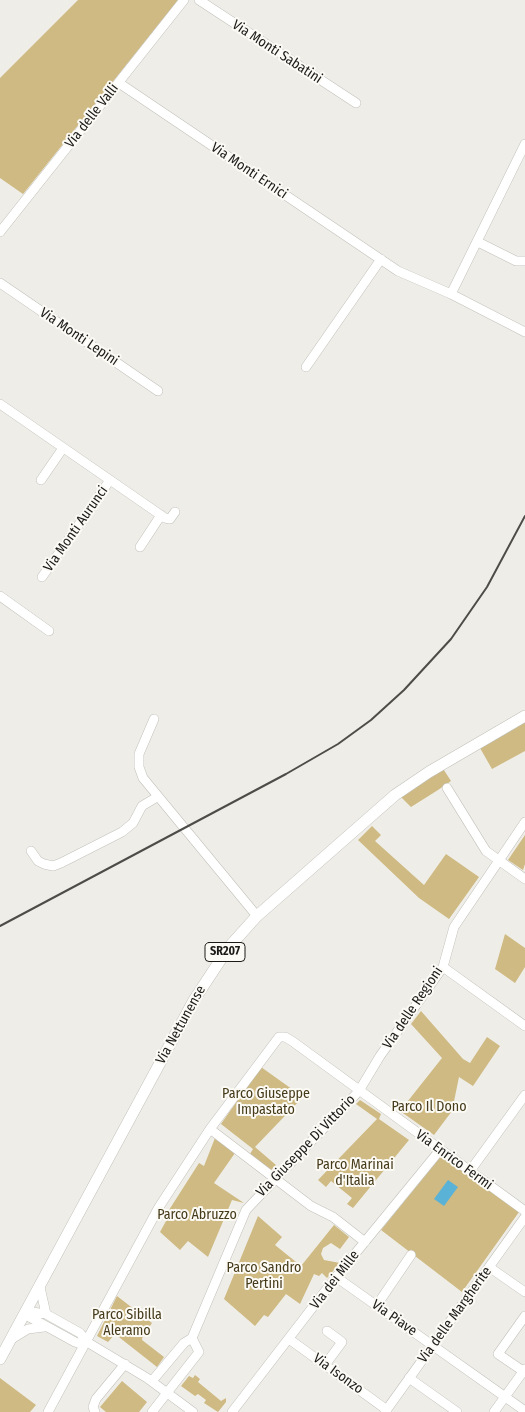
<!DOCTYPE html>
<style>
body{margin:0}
canvas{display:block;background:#efede7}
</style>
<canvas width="525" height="1412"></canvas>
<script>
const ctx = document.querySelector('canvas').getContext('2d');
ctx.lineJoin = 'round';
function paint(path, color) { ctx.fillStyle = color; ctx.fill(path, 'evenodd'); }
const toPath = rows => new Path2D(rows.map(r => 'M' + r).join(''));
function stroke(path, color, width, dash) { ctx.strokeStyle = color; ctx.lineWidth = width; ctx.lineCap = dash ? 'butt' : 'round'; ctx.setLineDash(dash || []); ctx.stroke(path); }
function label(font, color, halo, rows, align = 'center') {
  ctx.font = font + ' "Fira Sans Condensed",sans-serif'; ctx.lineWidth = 4; ctx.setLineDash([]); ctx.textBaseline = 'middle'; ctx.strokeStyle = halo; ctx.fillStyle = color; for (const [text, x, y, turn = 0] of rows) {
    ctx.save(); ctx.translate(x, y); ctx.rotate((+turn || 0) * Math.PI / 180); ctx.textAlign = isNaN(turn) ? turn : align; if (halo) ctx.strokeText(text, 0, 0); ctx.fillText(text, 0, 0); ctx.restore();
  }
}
paint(toPath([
 [78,0,178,0,23,194,0,178,0,78],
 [525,721,525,751,492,769,480,748],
 [442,767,451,781,438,790,411,807,399,795],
 [372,826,381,835,375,841,424,885,446,854,479,877,449,919,419,898,358,840],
 [525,835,525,864,523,870,508,860],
 [505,934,525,948,525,967,515,983,495,969],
 [421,1011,463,1059,470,1063,487,1037,500,1046,473,1086,459,1077,452,1111,434,1135,400,1111,442,1058,411,1024],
 [261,1067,303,1097,255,1147,276,1165,271,1170,250,1154,253,1149,221,1124],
 [360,1100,381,1114,379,1119,409,1140,353,1208,347,1204,352,1198,331,1181,326,1187,318,1180,377,1119,356,1104],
 [215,1138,235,1153,214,1183,244,1203,232,1200,208,1257,188,1241,180,1250,160,1232,171,1212,169,1210,199,1163,204,1166],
 [441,1156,519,1212,462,1292,381,1230],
 [258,1216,282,1237,275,1245,301,1266,334,1225,349,1237,340,1249,331,1243,323,1248,321,1254,324,1260,340,1263,327,1278,322,1273,319,1276,314,1274,300,1304,286,1294,268,1317,264,1315,255,1326,224,1299],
 [117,1296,152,1323,148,1329,144,1328,142,1340,164,1357,157,1367,115,1334,108,1342,97,1336],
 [195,1375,200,1379,198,1382,221,1401,226,1398,226,1402,218,1412,204,1403,206,1400,198,1394,195,1396,181,1386,189,1376,193,1378],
 [0,1378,36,1405,30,1412,0,1412],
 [122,1381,147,1402,139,1412,106,1412,100,1407]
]), '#ceba82');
paint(toPath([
 [448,1180,458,1187,444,1206,434,1199]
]), '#5ab2d7');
const minor = toPath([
 [199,0,356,103],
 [119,83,398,271,451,294,525,332],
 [0,232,184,0],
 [478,242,516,261,525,261],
 [0,283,158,391],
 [451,294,525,144],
 [306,367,381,259],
 [0,404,165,518,170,519,175,512],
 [41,480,63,448],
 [140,547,161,515],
 [42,577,110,480],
 [0,596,49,631],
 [154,719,139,754,139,767,143,778,257,916],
 [447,788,486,851,525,879],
 [31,851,38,861,44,864,53,866,61,863,122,832,133,823,142,806,157,797],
 [443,967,525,1026],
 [210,1129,311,1206,333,1217,365,1242],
 [470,1171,525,1095],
 [489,1267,525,1292],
 [336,1277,525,1411],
 [40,1287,46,1314],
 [377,1305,411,1255],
 [25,1311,46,1314,80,1333,87,1342,147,1378,193,1412],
 [24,1314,75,1342,81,1344,87,1342],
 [289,1339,387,1410],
 [10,1340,28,1329,44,1327],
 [325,1365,342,1342,327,1331],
 [523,1371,498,1354,525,1316],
 [409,1378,457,1412],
 [152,1381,184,1343,192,1338,246,1210,359,1091,380,1056,443,967,454,927,525,822],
 [48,1412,159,1207,210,1129,279,1037,285,1037,292,1041,525,1211],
 [95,1412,93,1407,96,1399,125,1364],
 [152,1412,199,1352,192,1338],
 [232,1412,336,1277,440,1150],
 [385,1412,525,1217],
 [494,1412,525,1369]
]);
const major = toPath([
 [0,1359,194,1000,229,947,257,916,395,795,429,772,525,716]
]);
stroke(minor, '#c2c0bb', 10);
stroke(major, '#c2c0bb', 12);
stroke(minor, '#fff', 9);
stroke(major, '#fff', 11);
stroke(toPath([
 [0,926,286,774,338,744,371,720,404,690,451,639,487,587,525,516]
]), '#4d4c49', 2);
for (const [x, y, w] of [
 [225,952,40]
]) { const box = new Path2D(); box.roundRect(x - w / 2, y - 9.5, w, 19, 4); ctx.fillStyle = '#fcfaf5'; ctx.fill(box); stroke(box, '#1b1a18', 1); }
label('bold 12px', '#1b1a18', null, [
 ["SR207",225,952]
]);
label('14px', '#1b1a18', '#fcfaf5', [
 ["Via Monti Sabatini",277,52,33],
 ["Via delle Valli",92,116,-52],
 ["Via Monti Ernici",249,171,34],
 ["Via Monti Lepini",79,337,34],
 ["Via Monti Aurunci",76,529,-55],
 ["Via delle Regioni",413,1008,-56],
 ["Via Nettunense",181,1025,-61],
 ["Via Giuseppe Di Vittorio",306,1146,-46],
 ["Via Enrico Fermi",454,1160,36],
 ["Via dei Mille",335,1280,-52],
 ["Via delle Margherite",455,1315,-54],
 ["Via Piave",394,1318,35],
 ["Via Isonzo",338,1374,36]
]);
label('14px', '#453a19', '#fcfaf5', [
 ["Parco Giuseppe",266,1094],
 ["Impastato",266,1110],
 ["Parco Il Dono",429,1107],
 ["Parco Marinai",355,1165],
 ["d'Italia",355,1181],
 ["Parco Abruzzo",197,1215],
 ["Parco Sandro",264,1268],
 ["Pertini",264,1284],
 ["Parco Sibilla",127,1315],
 ["Aleramo",127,1331]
]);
</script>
